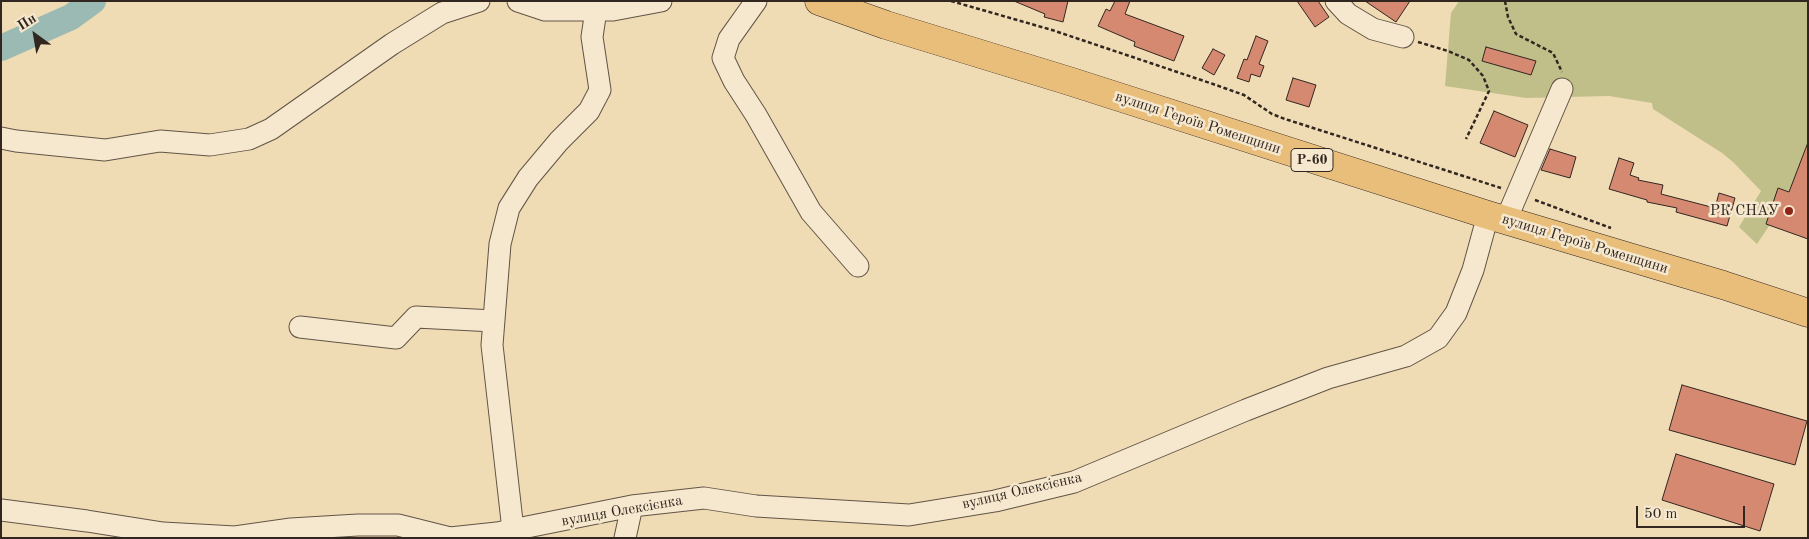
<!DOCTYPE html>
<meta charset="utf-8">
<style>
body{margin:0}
#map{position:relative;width:1809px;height:539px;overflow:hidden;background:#f0dcb4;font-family:"Old Standard TT",serif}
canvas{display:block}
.frame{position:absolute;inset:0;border:2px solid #322621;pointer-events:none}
.north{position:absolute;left:10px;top:10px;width:50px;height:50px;-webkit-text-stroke:4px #f5e8ce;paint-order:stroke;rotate:328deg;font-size:14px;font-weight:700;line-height:20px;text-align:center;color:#322621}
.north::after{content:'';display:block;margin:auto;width:18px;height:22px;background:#322621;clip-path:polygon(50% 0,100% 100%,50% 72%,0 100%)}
.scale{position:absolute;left:1636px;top:506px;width:109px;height:22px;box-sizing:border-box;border:2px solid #322621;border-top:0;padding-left:6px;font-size:15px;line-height:18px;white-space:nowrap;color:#322621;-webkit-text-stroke:4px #f5e8ce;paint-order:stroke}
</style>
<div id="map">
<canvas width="1809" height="539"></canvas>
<div class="frame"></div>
<div class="north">Пн</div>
<div class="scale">50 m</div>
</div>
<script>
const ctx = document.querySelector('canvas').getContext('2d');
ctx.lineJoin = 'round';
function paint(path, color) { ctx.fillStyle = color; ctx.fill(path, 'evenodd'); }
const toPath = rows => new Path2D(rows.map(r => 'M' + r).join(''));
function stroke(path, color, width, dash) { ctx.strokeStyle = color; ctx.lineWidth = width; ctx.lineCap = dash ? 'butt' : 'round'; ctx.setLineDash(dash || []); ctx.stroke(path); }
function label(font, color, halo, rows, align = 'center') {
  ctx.font = font + ' "Old Standard TT",serif'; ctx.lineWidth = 5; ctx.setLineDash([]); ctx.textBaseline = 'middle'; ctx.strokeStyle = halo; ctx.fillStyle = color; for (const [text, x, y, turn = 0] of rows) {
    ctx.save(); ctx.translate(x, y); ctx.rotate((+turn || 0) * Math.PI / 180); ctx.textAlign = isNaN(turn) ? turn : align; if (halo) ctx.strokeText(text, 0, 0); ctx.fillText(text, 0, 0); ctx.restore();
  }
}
paint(toPath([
 [1459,1,1808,1,1808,168,1757,244,1739,227,1761,191,1733,162,1722,153,1653,109,1652,103,1609,96,1526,98,1445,86,1451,13]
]), '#c0bf89');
stroke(toPath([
 [1,48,71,17,93,1]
]), '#9bbab3', 26);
const building = toPath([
 [1014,1,1068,1,1063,22,1044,17,1045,14,1014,1],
 [1115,1,1130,1,1125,14,1184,36,1174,61,1134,46,1135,42,1098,26,1106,9,1110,11,1115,1],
 [1297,1,1318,1,1329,17,1315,27,1297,1],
 [1365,1,1410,1,1396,22,1365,1],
 [1256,36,1268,41,1259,64,1264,66,1260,77,1251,74,1249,82,1237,78,1244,59,1247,60,1256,36],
 [1486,47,1536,61,1531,75,1482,61,1486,47],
 [1213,49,1225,55,1214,75,1202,68,1213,49],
 [1293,78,1316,85,1309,107,1286,100,1293,78],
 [1494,111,1528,125,1515,157,1480,143,1494,111],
 [1807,145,1808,145,1808,239,1766,224,1778,188,1789,192,1807,145],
 [1550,149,1576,157,1570,178,1541,170,1550,149],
 [1619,158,1634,163,1630,175,1639,178,1638,180,1663,185,1661,194,1715,208,1719,193,1735,198,1727,226,1676,212,1677,208,1647,202,1647,200,1609,189,1619,158],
 [1682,385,1807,421,1795,465,1669,430,1682,385],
 [1676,454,1774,484,1760,531,1662,500,1676,454]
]);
paint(building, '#d48970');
stroke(building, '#322621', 1);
const minor = toPath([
 [518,1,545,10,613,10,661,1],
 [756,1,729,39,723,58,734,81,756,115,811,212,858,266],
 [1336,1,1348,14,1373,29,1403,37],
 [1,138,16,141,105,150,160,141,210,145,249,139,271,129,392,44,442,13,479,1],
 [1506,220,1562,89],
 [300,327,396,338,416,317,494,321],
 [1,510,87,521,163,533,235,537,291,529,358,525,398,525,450,538],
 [513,530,492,345,500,244,509,208,528,178,559,141,589,111,600,90,592,37,596,10],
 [450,538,497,533,632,506,704,498,756,506,909,515,995,501,1074,482,1246,410,1328,378,1406,356,1438,338,1456,313,1473,270,1488,215],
 [625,538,632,506]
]);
const major = toPath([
 [819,1,886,25,1069,81,1488,215,1723,285,1808,313]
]);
stroke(minor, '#625446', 23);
stroke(major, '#322621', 29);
stroke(toPath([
 [951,1,1052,30,1213,84,1244,95,1272,114,1285,119,1501,188],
 [1505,1,1508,17,1516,34,1553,53,1562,72],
 [1418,42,1448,51,1469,60,1483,76,1489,91,1466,139],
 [1535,200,1611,228]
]), '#322621', 2.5, [4, 2.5]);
stroke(minor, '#f5e8ce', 21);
stroke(major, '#e8be7a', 28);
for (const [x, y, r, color] of [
 [1789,211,5,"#8f2418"]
]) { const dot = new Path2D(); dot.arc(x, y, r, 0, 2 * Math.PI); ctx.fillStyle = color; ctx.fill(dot); stroke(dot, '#f5e8ce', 2); }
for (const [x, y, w] of [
 [1312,160,42]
]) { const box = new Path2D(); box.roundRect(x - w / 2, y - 11.5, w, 23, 4); ctx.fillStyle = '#f5e8ce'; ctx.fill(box); stroke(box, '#322621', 1); }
label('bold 14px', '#322621', null, [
 ["Р-60",1312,160]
]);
label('15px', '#322621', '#f5e8ce', [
 ["вулиця Героїв Роменщини",1198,123,18],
 ["вулиця Героїв Роменщини",1585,244,17],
 ["вулиця Олексієнка",1022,491,-13],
 ["вулиця Олексієнка",622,511,-10]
]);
label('15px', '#322621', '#f5e8ce', [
 ["РК СНАУ",1779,211]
], 'right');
</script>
